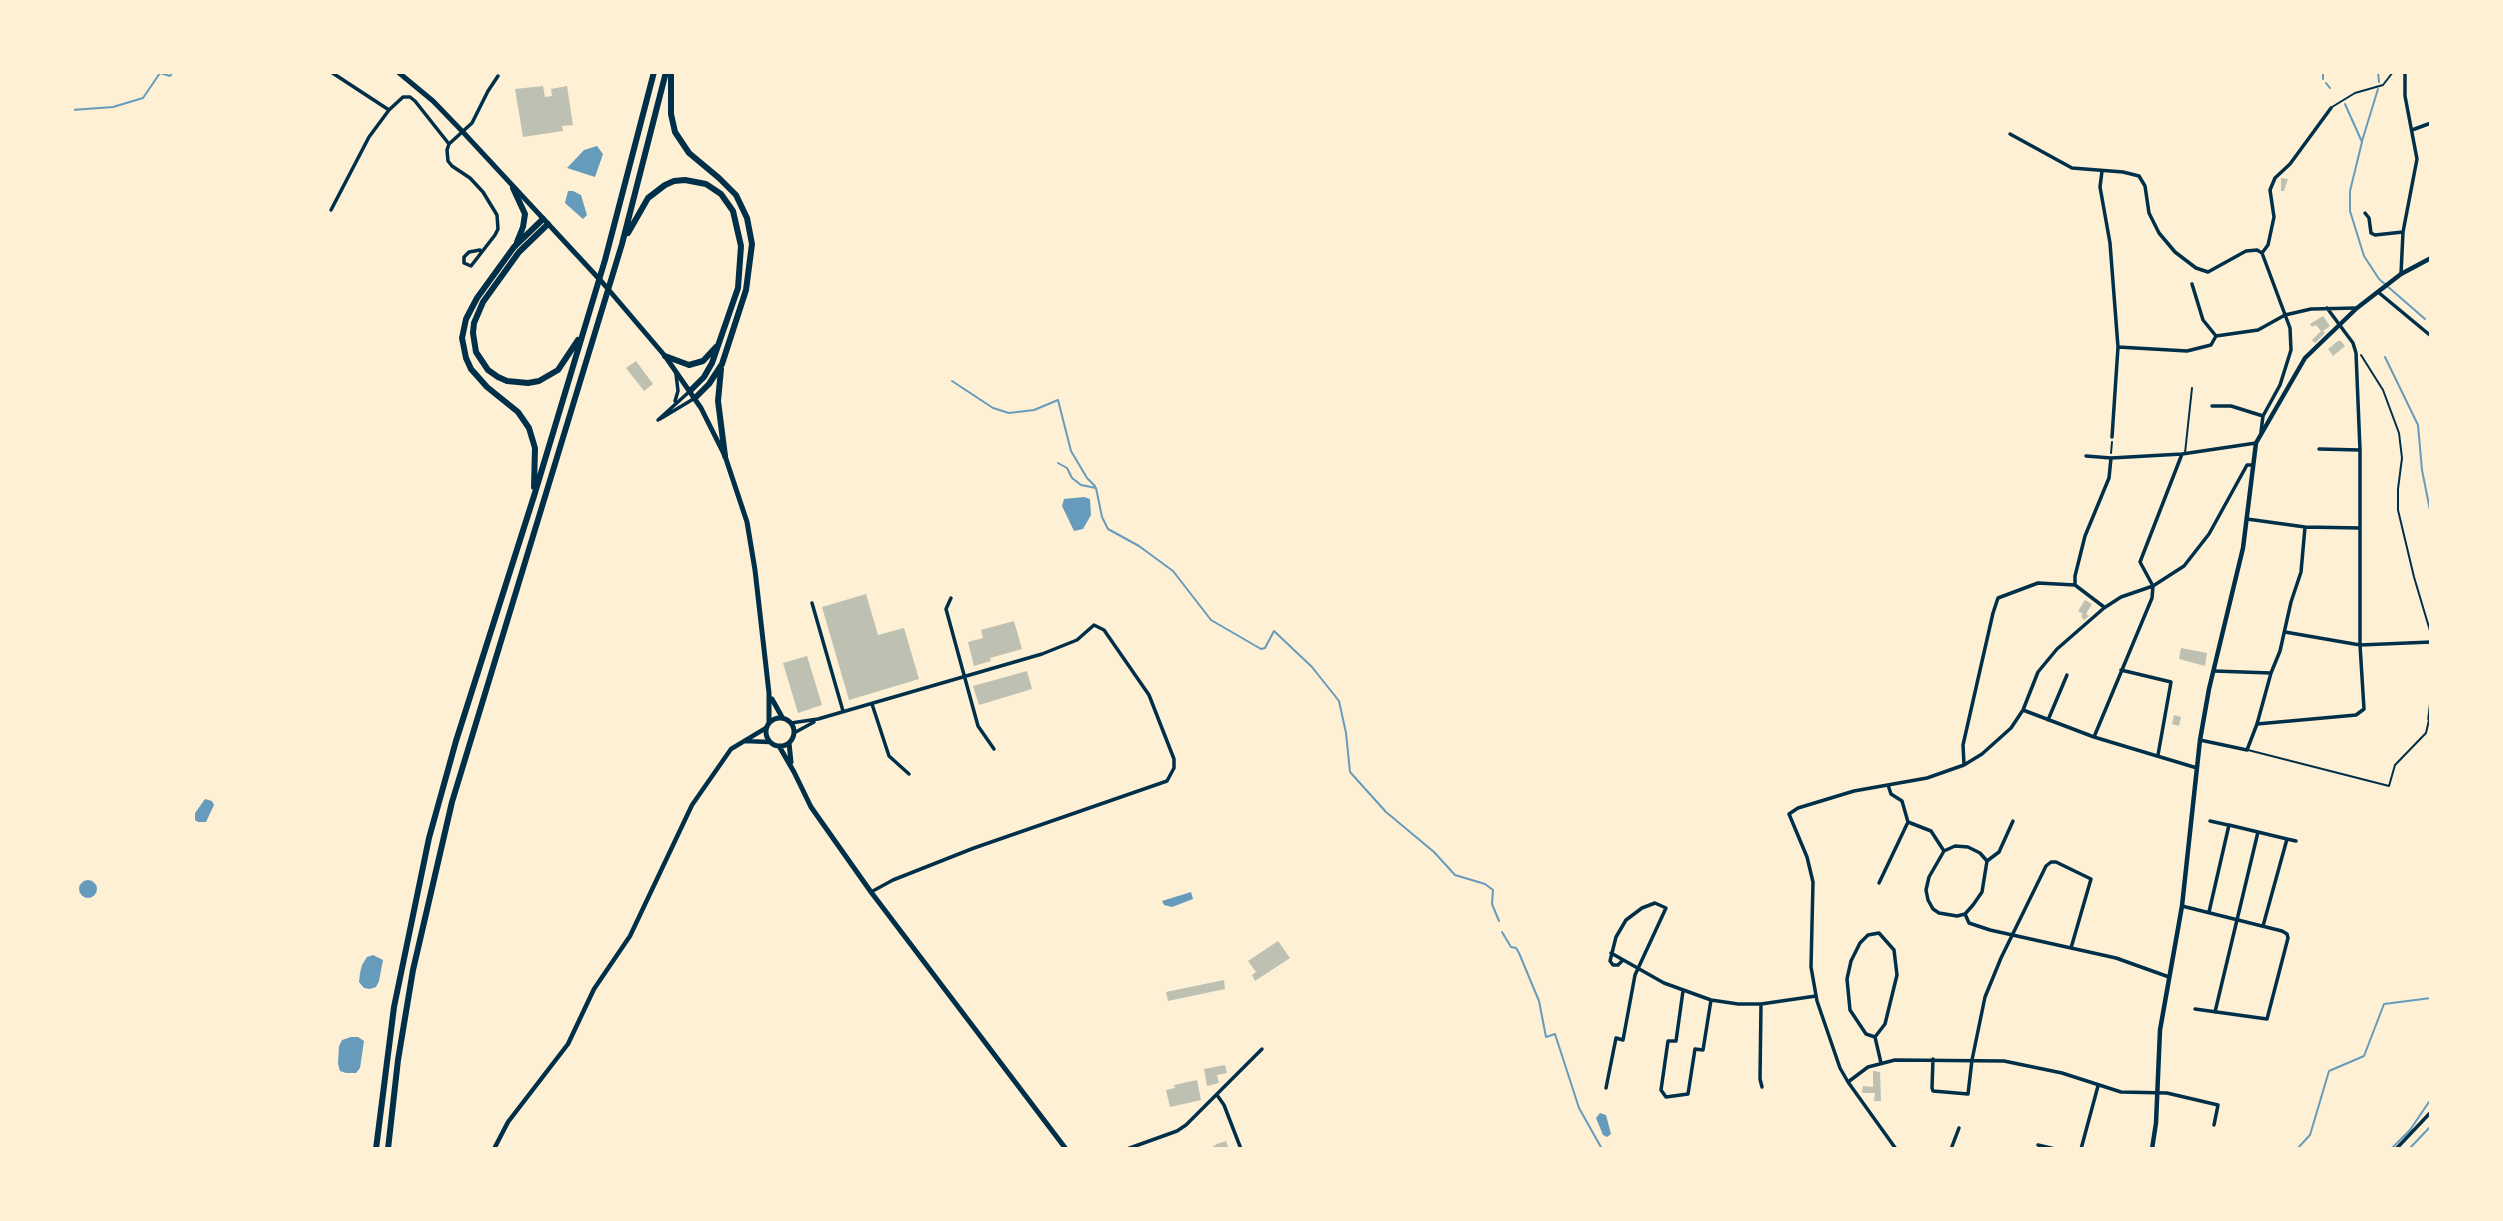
<!DOCTYPE html>
<style>
body{margin:0}
#map{position:relative;width:2503px;height:1221px;overflow:hidden;background:#fdf0d5;font-family:"Fira Sans Condensed",sans-serif}
canvas{display:block}
.frame{position:absolute;inset:0;border:74px solid #fdf0d5;pointer-events:none}
</style>
<div id="map">
<canvas width="2503" height="1221"></canvas>
<div class="frame"></div>
</div>
<script>
const ctx = document.querySelector('canvas').getContext('2d');
ctx.lineJoin = 'round';
function paint(path, color) { ctx.fillStyle = color; ctx.fill(path, 'evenodd'); }
const toPath = rows => new Path2D(rows.map(r => 'M' + r).join(''));
function stroke(path, color, width, dash) { ctx.strokeStyle = color; ctx.lineWidth = width; ctx.lineCap = dash ? 'butt' : 'round'; ctx.setLineDash(dash || []); ctx.stroke(path); }
paint(toPath([
 [597,146,603,154,595,177,567,168,584,150],
 [568,191,573,191,581,195,587,215,583,219,565,203],
 [1084,497,1090,499,1091,515,1083,529,1074,531,1062,506,1064,499],
 [205,799,212,801,214,805,206,822,198,822,195,820,195,813],
 '79 889a9 9 0 1 1 18 0a9 9 0 1 1-18 0Z',
 [1191,892,1193,899,1172,907,1164,905,1162,901],
 [373,955,383,960,379,981,376,987,370,989,364,988,359,982,360,973,362,965,367,957],
 [351,1037,358,1037,364,1041,360,1068,356,1073,346,1073,340,1071,338,1064,339,1046,342,1040],
 [1600,1113,1606,1115,1611,1134,1607,1137,1603,1135,1596,1118]
]), '#669bbc');
stroke(toPath([
 [2323,72,2323,79],
 [2378,72,2379,82],
 [2326,83,2330,88],
 [2345,104,2362,142,2350,191,2350,211,2364,256,2379,279,2425,319],
 [72,110,113,107,143,98,160,73,170,76,173,72],
 [2362,141,2378,89],
 [2385,357,2418,425,2422,470,2431,515],
 [952,381,993,408,1009,413,1034,410,1058,400,1071,451,1087,478,1095,486],
 [1058,463,1067,468,1072,478,1081,485,1096,488,1102,517,1108,529,1139,546,1173,571,1211,620,1261,649,1265,648,1274,631,1312,667,1339,701,1346,733,1350,772,1386,812,1434,852,1455,875,1485,884,1493,890,1492,904,1499,921],
 [1502,932,1511,947,1516,948,1519,953,1539,1001,1546,1037,1555,1034,1579,1108,1602,1149],
 [2297,1149,2310,1135,2329,1071,2364,1056,2384,1004,2431,998],
 [2391,1149,2410,1130,2431,1099],
 [2409,1149,2431,1126]
]), '#669bbc', 2);
paint(toPath([
 [543,86,545,97,552,96,551,89,567,86,573,125,562,126,563,131,523,137,515,89],
 [2281,178,2288,179,2284,191,2281,191],
 [2323,316,2330,326,2323,331,2325,333,2315,343,2312,340,2321,331,2316,325,2312,327,2310,324],
 [2338,341,2341,341,2345,346,2333,356,2328,349],
 [636,361,653,384,644,391,626,368],
 [866,594,878,635,904,628,919,679,849,700,822,607],
 [2085,600,2092,604,2086,614,2089,616,2084,620,2081,616,2083,614,2078,611],
 [1014,621,1022,649,990,658,991,661,974,666,968,642,983,638,981,630],
 [2181,648,2207,653,2205,666,2179,659],
 [807,656,822,705,798,713,783,663],
 [1027,671,1032,689,979,705,973,686],
 [2174,715,2181,717,2179,726,2172,724],
 [1278,941,1290,958,1255,981,1252,975,1256,972,1248,961],
 [1224,980,1225,989,1168,1001,1166,992],
 [1225,1065,1227,1073,1217,1075,1219,1083,1207,1086,1204,1069],
 [1873,1071,1880,1072,1881,1101,1874,1101,1875,1093,1862,1093,1863,1086,1873,1087],
 [1197,1080,1201,1100,1170,1107,1166,1090,1175,1088,1174,1085],
 [1226,1141,1229,1149,1209,1149,1217,1144]
]), '#bec0b2');
stroke(toPath([
 [2361,355,2383,390,2399,433,2402,458,2398,489,2398,510,2414,577,2431,634],
 [2111,453,2112,442]
]), '#003049', 2);
stroke(toPath([
 [2332,107,2355,93,2383,85,2393,72],
 [2185,453,2192,388],
 [2248,750,2389,786,2395,765,2426,733,2429,720]
]), '#003049', 2);
stroke(toPath([
 [331,72,389,110],
 [2412,130,2431,123],
 [2010,134,2072,168,2123,172,2139,176,2145,186,2149,213,2159,233,2175,252,2196,268,2208,272,2246,251,2257,250,2262,253],
 [2102,171,2100,187,2110,243,2118,347,2112,437],
 [331,210,369,137,389,110,403,97,410,97,415,101,449,144],
 [2365,213,2369,218,2371,233,2375,235,2403,232],
 [481,252,480,250,469,252,464,257,464,263,471,266,495,235,498,229,497,215,483,192,470,178,452,166,448,161,447,150,449,144,472,123,488,91,498,76],
 [2262,253,2268,245,2274,217,2270,190,2275,178,2290,164,2331,108],
 [2401,274,2403,232,2417,159,2405,96,2405,72],
 [2192,284,2203,320,2216,336],
 [2378,292,2431,336],
 [2118,347,2187,351,2211,345,2216,336,2258,330,2285,315,2311,309,2357,308],
 [675,401,678,391,676,374],
 [2212,406,2231,406,2263,416],
 [660,419,695,398],
 [658,420,690,391],
 [2261,432,2263,416,2280,385,2291,350,2290,328,2262,253],
 [2319,449,2360,450],
 [2086,456,2111,458,2182,454,2256,443],
 [2247,519,2305,527,2360,528],
 [951,598,946,609,978,726,994,749],
 [812,603,843,711],
 [2104,607,2075,585,2075,576,2085,536,2109,478,2111,458],
 [2285,632,2360,645,2431,642],
 [2121,670,2171,682,2158,755],
 [2214,671,2271,673],
 [872,704,889,756,909,774],
 [2023,710,2094,737,2197,768],
 [2429,719,2431,702],
 [2048,720,2067,675],
 [791,723,818,719,1042,654,1077,640,1094,625,1104,630,1149,695,1174,759,1174,768,1167,781,974,848,893,880,871,892],
 [2257,724,2356,715,2364,709,2360,645,2360,450,2356,353,2353,343,2327,308],
 [794,733,814,722],
 [2094,737,2152,598,2153,586,2140,562,2182,454],
 [2200,740,2247,750,2257,724,2271,673,2280,651,2291,602,2301,572,2305,527],
 [1964,764,1963,745,1993,613,1998,598,2038,583,2075,585],
 [2210,821,2228,825],
 [1908,822,1931,831,1944,851,1955,846,1968,847,1980,853,1987,861,1982,892,1973,905,1965,914,1957,916,1939,913,1933,909,1928,900,1926,890,1929,877,1944,851],
 [2287,839,2296,841],
 [1987,861,1999,852,2013,821],
 [1879,883,1908,822,1902,801,1891,794,1888,785],
 [2182,906,2282,931,2287,934,2288,938,2267,1019,2195,1009],
 [2209,912,2229,825,2287,839,2263,926],
 [1965,914,1969,923,1990,930,2116,958,2169,977],
 [1611,953,1664,983,1711,1000,1738,1004,1761,1004,1816,996],
 [1683,991,1676,1041,1668,1041,1661,1090,1666,1097,1688,1094,1695,1049,1703,1050,1711,1000],
 [1761,1004,1760,1079,1762,1087],
 [2215,1012,2258,832],
 [1875,1037,1885,1024,1897,975,1894,950,1879,933,1868,935,1860,943,1851,961,1847,979,1850,1010,1866,1034,1875,1037,1881,1063],
 [1933,1059,1932,1088,1933,1091,1968,1094,1972,1060,1985,997,2001,958,2046,866,2051,862,2056,862,2091,879,2071,948],
 [1848,1082,1868,1067,1895,1060,2004,1061,2062,1073,2121,1092,2167,1093,2218,1105,2214,1125],
 [1606,1088,1616,1038,1623,1040,1635,975,1666,908,1655,903,1642,908,1626,920,1616,937,1610,961,1613,965,1618,965,1623,960],
 [1217,1095,1224,1105,1241,1149],
 [2038,1145,2055,1149],
 [1127,1149,1177,1131,1186,1125,1262,1049],
 [1896,1149,1848,1082,1840,1068,1817,1001,1811,967,1813,882,1807,857,1789,814,1798,808,1854,791,1927,778,1964,765,1982,754,2011,728,2023,710,2038,672,2057,649,2104,608,2121,597,2153,586,2184,566,2209,534,2247,465,2253,465],
 [1951,1149,1959,1128],
 [2081,1149,2098,1086],
 [2396,1149,2431,1112]
]), '#003049', 3.5);
stroke(toPath([
 [745,741,769,742],
 [494,1149,508,1122,568,1044,594,989,630,936,692,805,731,749,766,728]
]), '#003049', 4.5);
stroke(toPath([
 [2152,1149,2156,1123,2160,1030,2182,906,2200,740,2209,689,2243,548,2256,443,2305,358,2357,308,2401,274,2431,258]
]), '#003049', 4.5);
stroke(toPath([
 [398,72,433,101,462,131,602,282,665,356,701,408,725,456,747,522,755,570,769,693,769,722],
 [772,699,782,717],
 '766 732a14 14 0 1 1 28 0a14 14 0 1 1-28 0Z',
 [789,743,791,762],
 [779,746,794,772,811,807,871,892,1066,1149]
]), '#003049', 5);
stroke(toPath([
 [671,72,671,114,675,132,689,153,719,178,736,195,747,218,752,244,746,290,722,364,709,384,695,398],
 [513,188,525,214,523,227,517,242],
 [548,224,519,252,483,302,474,323,473,333,476,352,488,370,498,377,507,381,528,383,539,381,558,370,578,340],
 [628,233,648,198,665,185,674,181,685,180,706,184,721,194,733,211,741,246,738,288,712,363,704,377,690,391],
 [665,356,689,365,703,361,716,347],
 [721,369,718,401,725,456],
 [534,487,535,448,529,428,518,412,487,387,471,369,466,358,462,338,466,319,477,298,514,247,543,219],
 [376,1149,394,1007,429,838,456,741,534,496,605,260,654,72],
 [388,1149,398,1060,413,970,452,802,622,244,666,72]
]), '#003049', 6);
</script>
